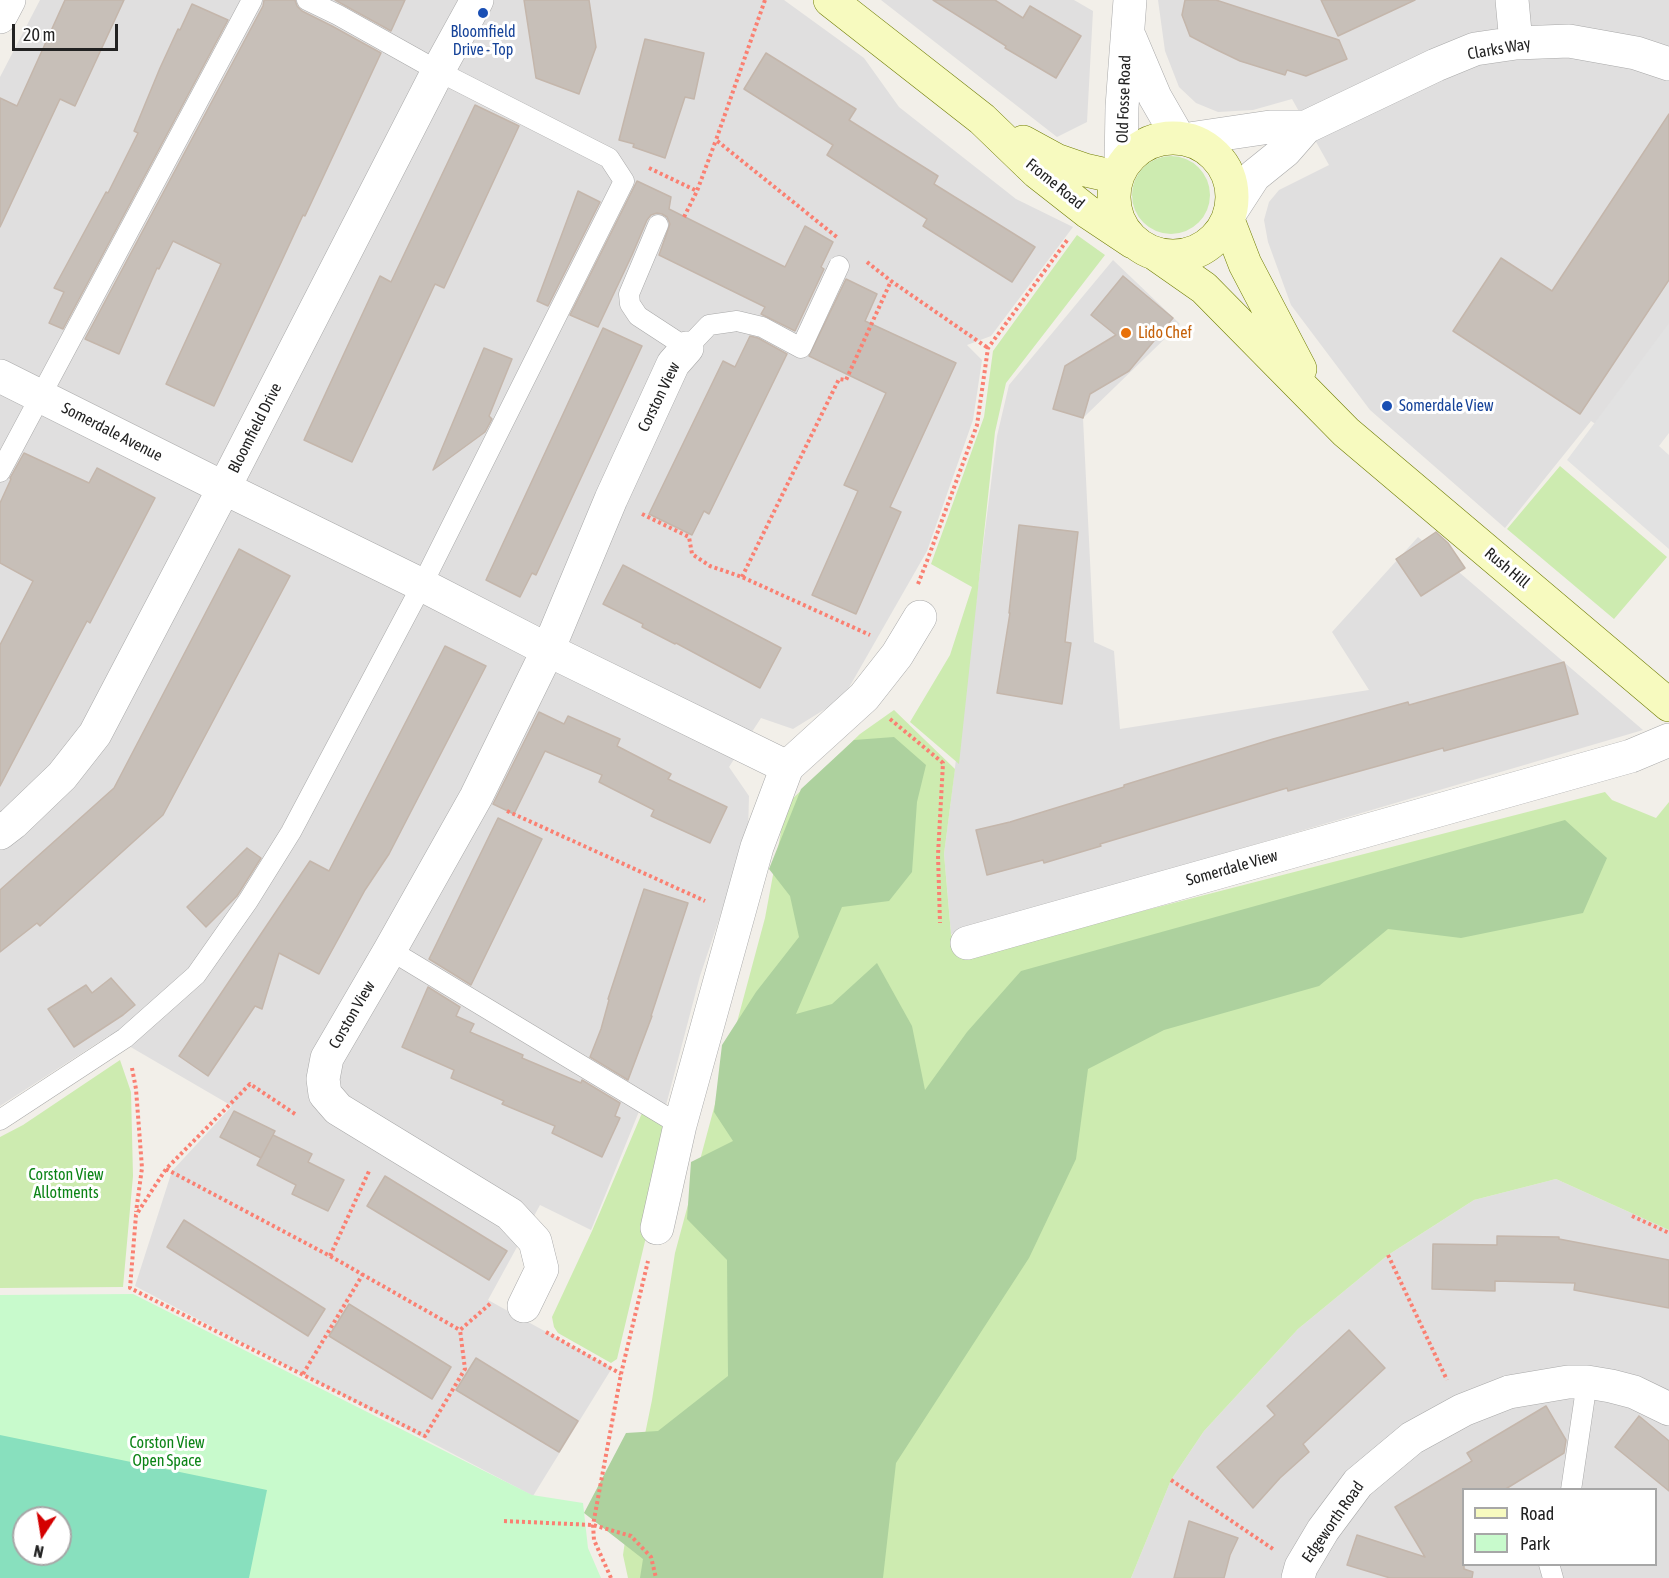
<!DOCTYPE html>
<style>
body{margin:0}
#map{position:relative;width:1669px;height:1578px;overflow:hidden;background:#f2efe9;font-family:"Asap Condensed",sans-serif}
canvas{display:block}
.legend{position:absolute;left:1462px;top:1488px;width:195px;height:78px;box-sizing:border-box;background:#fff;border:2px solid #a7a7a7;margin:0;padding:8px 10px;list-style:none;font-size:18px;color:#222}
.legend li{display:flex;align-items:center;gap:12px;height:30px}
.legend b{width:30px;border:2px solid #a7a7a7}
.north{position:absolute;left:12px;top:1506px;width:60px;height:60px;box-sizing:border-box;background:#fff;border:2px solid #a7a7a7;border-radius:50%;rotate:192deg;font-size:16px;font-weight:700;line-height:24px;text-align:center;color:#222}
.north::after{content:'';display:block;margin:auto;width:21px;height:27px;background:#d40000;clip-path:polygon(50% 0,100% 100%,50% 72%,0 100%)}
.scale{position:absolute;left:12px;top:24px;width:106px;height:27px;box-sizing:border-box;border:3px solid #222;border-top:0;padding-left:8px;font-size:18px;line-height:21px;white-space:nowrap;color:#222;-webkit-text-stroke:4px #fff;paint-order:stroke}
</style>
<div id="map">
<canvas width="1669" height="1578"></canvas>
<ul class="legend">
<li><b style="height:8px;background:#f7fabf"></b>Road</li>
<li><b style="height:16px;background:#c8facc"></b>Park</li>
</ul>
<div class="north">N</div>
<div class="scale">20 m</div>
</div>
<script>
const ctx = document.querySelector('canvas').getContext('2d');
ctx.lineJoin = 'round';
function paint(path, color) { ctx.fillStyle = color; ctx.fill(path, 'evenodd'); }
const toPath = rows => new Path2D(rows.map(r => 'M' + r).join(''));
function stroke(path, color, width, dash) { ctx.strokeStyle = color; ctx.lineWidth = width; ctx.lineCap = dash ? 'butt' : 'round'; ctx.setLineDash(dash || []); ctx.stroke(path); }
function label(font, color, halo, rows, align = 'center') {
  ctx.font = font + ' "Asap Condensed",sans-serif'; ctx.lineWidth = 6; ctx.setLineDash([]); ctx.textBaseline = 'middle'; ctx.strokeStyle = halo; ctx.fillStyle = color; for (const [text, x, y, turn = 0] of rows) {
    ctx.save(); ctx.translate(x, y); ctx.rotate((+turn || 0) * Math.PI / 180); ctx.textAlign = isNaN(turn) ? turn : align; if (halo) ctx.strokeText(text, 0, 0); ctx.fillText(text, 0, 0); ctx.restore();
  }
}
paint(toPath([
 [40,0,784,0,864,58,899,107,1016,199,1073,227,991,336,967,345,982,360,973,420,927,551,843,698,793,729,761,718,729,767,749,796,748,833,700,976,665,1109,644,1099,591,1230,540,1205,488,1300,612,1368,533,1496,135,1286,172,1171,232,1106,110,1035,0,1106,0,77],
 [881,0,1074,0,1093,11,1087,122,1057,137],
 [1158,0,1669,0,1669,373,1620,440,1591,421,1505,528,1370,410,1291,305,1268,242,1264,220,1269,202,1279,190,1329,165,1292,99,1253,110,1218,112,1196,103,1179,87,1165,51],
 [1113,260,1180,324,1083,418,1094,642,1114,651,1120,729,1369,690,1332,632,1418,537,1643,730,951,934,944,854,997,436,1009,385],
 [1556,1179,1669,1230,1669,1578,1131,1578,1171,1480,1204,1431,1298,1329,1388,1255,1474,1200],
 [1464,1490,1656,1490,1656,1564,1464,1564]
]), '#e0dfdf');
paint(toPath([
 '1132 195a39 39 0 1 1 78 0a39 39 0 1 1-78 0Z',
 [1077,235,1105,255,1006,383,995,432,959,764,910,722,950,655,972,587,931,564,984,417,993,351],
 [1560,466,1667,557,1614,619,1507,529],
 [894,710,955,769,944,854,951,934,960,958,1605,792,1612,800,1656,818,1669,802,1669,1230,1556,1179,1474,1200,1388,1255,1298,1329,1204,1431,1171,1480,1131,1578,628,1578,623,1555,630,1507,652,1400,675,1253,765,918,786,805,860,734],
 [120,1060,131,1092,133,1176,123,1287,0,1288,0,1137,23,1125],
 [642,1113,667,1127,670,1136,617,1359,611,1363,558,1333,554,1327,552,1317,592,1231]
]), '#cdebb0');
paint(toPath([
 [894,737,926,765,917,802,912,872,889,901,842,907,796,1014,832,1004,877,963,912,1026,925,1090,967,1032,1021,971,1565,820,1607,858,1583,913,1461,938,1388,929,1319,986,1164,1030,1088,1069,1076,1159,1029,1258,896,1463,883,1578,640,1578,643,1559,584,1513,626,1433,658,1431,728,1376,727,1260,687,1219,691,1162,733,1141,714,1112,722,1045,756,992,799,937,790,896,769,869,801,789,854,740]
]), '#add19e');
paint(toPath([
 [133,1294,532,1495,583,1503,588,1548,601,1578,0,1578,0,1295],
 [24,1518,60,1518,60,1554,24,1554]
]), '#c8facc');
paint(toPath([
 [0,1435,267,1490,249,1578,0,1578],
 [24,1518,60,1518,60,1554,24,1554]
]), '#88e0be');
paint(toPath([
 [1669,323,1669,433,1659,446,1669,455,1669,549,1567,460]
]), '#e2e2e2');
const building = toPath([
 [65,0,124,0,75,106,60,99,0,227,0,98,17,106,65,0],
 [264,0,295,0,297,6,302,11,332,26,381,53,305,216,303,215,278,269,214,406,166,384,221,264,173,241,159,269,157,268,119,354,85,339,263,6,264,0],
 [335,0,405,0,391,31,335,0],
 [524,0,589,0,596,47,579,94,536,78,524,0],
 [933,0,995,0,1023,18,1030,6,1081,36,1056,78,1005,48,1006,46,933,0],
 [1185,0,1216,0,1339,40,1347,59,1306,76,1287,70,1285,75,1240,61,1215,49,1190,36,1182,15,1185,0],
 [1321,0,1415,0,1338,36,1321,0],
 [192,4,228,20,63,329,49,323,64,292,54,288,106,192,108,193,138,133,134,131,160,68,178,29,180,30,192,4],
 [645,39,704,53,694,99,685,97,665,158,633,147,634,144,619,140,645,39],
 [766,53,856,109,849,120,938,176,934,184,1035,247,1012,282,923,226,927,219,827,155,833,145,744,89,766,53],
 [475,105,519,126,444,288,435,284,352,462,304,440,380,276,391,282,475,105],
 [1669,114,1669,280,1580,414,1453,331,1501,258,1552,291,1669,114],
 [637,181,671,197,669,209,785,267,805,226,833,242,821,267,824,269,795,331,761,314,765,307,659,255,670,224,667,217,662,214,657,213,651,215,647,220,632,255,598,327,570,315,637,181],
 [578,191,600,202,548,306,537,301,578,191],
 [1123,276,1173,318,1129,371,1090,394,1083,418,1053,409,1065,366,1116,335,1091,315,1123,276],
 [846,279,877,294,865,321,956,363,890,507,901,512,856,614,812,595,858,491,844,485,886,393,809,356,846,279],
 [603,328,642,346,536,575,532,573,520,597,486,580,603,328],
 [750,336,758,338,787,354,709,514,704,511,692,535,649,514,723,361,735,367,750,336],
 [484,348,512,359,489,416,492,419,485,432,433,470,484,348],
 [24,453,89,483,97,468,155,498,90,623,87,621,0,786,0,645,33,581,0,563,0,503,11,479,10,478,24,453],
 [1019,525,1078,532,1065,642,1071,643,1062,704,997,693,1010,613,1009,613,1019,525],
 [1436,532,1448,543,1465,568,1421,596,1396,559,1436,532],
 [239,549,290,576,163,815,40,926,37,923,0,952,0,890,114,788,239,549],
 [623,565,781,648,760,688,676,643,675,644,642,627,643,624,603,604,623,565],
 [445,646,486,666,389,854,365,890,319,974,279,953,262,1009,255,1006,208,1076,179,1056,310,861,329,871,445,646],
 [1564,662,1578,714,1444,751,1443,748,1288,791,1287,788,1100,844,1101,846,1044,863,1043,860,987,875,976,830,1010,822,1124,787,1124,785,1273,739,1408,702,1409,705,1564,662],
 [539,712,564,724,568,716,620,739,617,746,671,774,668,779,727,807,710,843,651,816,654,810,599,782,602,775,545,751,514,814,493,804,539,712],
 [498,818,542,839,471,985,429,959,498,818],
 [247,848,261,858,237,896,206,927,187,907,247,848],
 [644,889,688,903,651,1016,652,1016,628,1080,590,1057,601,1029,609,1000,608,999,644,889],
 [111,978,135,1005,123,1015,74,1047,48,1009,86,985,92,993,111,978],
 [428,987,460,1007,456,1016,474,1024,470,1032,523,1055,522,1058,581,1083,582,1080,620,1103,615,1116,620,1118,602,1157,552,1133,555,1126,502,1104,504,1101,451,1078,454,1070,402,1047,428,987],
 [234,1111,275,1131,261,1158,220,1137,234,1111],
 [273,1135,312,1154,308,1162,344,1180,328,1211,292,1194,296,1185,257,1165,273,1135],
 [385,1176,507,1251,489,1280,367,1206,385,1176],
 [184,1220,325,1309,308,1336,167,1247,184,1220],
 [1497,1236,1559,1237,1559,1239,1669,1260,1669,1308,1574,1290,1575,1283,1495,1281,1495,1291,1432,1289,1433,1244,1497,1245,1497,1236],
 [349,1304,451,1367,432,1399,329,1336,349,1304],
 [1349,1330,1385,1368,1303,1444,1309,1452,1280,1478,1253,1508,1217,1467,1275,1415,1267,1406,1349,1330],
 [476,1358,578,1421,559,1452,456,1390,476,1358],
 [1546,1406,1566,1440,1564,1453,1504,1490,1464,1490,1464,1569,1473,1572,1472,1578,1390,1578,1347,1565,1357,1535,1425,1557,1395,1507,1472,1461,1467,1453,1546,1406],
 [1639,1416,1669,1441,1669,1491,1615,1447,1639,1416],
 [1189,1521,1238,1538,1230,1555,1224,1578,1174,1578,1189,1521]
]);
paint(building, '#c7bfb8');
stroke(building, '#c4b6ab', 1.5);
const lane = toPath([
 [658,225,629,294,630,304,638,316,687,348,709,325,737,321,762,327,801,348,839,266],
 [0,472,252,0],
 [390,950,680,1125],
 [0,1120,125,1038,196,975,248,901,291,832,422,585,624,181,609,158,438,71,338,15,307,0],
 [1571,1490,1587,1382],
 [1549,1564,1553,1578]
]);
const street = toPath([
 [1512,0,1516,43],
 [0,17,9,0],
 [1130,38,1155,97,1178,137],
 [1189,139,1270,127,1306,127],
 [1121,166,1122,107,1130,0],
 [1230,213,1254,176,1285,151,1306,127,1436,65,1475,49,1516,43,1569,41,1636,53,1669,64],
 [0,376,224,488,422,585,548,650,787,767,864,697,897,655,920,617],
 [0,833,13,823,62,776,95,734,224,488,438,71,477,0],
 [967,943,1631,756,1669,740],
 [657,1228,680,1125,757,847,787,767],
 [524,1306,542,1269,535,1241,510,1214,338,1109,325,1094,323,1079,327,1058,390,950,476,797,548,650,611,499,673,364,687,348],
 [1298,1578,1301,1567,1323,1530,1358,1483,1412,1438,1463,1410,1509,1392,1568,1382,1587,1382,1611,1386,1634,1392,1669,1409]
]);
const secondary = toPath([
 [830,0,982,119,1037,172,1088,212,1133,242],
 '1114 197a59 59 0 1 1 118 0a59 59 0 1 1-118 0Z',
 [1023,142,1056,160,1085,170,1116,177],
 [1228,220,1245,264,1300,369],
 [1154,253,1204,288,1346,432,1669,705]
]);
stroke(lane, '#a9a9a9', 21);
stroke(street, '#a9a9a9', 34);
stroke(secondary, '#707d05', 34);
stroke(toPath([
 [765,0,716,140,838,238],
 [649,168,697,191,716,140],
 [684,217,697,191],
 [867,262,891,281,988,348],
 [642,514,689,537,692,554,710,566,742,577,870,635],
 [742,577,839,379,846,380,891,281],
 [918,584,927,561,977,425,988,348,1068,239],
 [890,719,943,763,938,855,940,923],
 [507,811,705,901],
 [132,1068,136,1089,142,1168,136,1212],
 [295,1114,250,1084,166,1169,136,1215,130,1288,425,1436,465,1369,460,1330,491,1303],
 [166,1169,330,1256,460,1330],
 [1632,1216,1669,1233],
 [1388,1255,1447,1380],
 [330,1256,370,1169],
 [546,1332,621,1374],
 [303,1374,363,1274],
 [1171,1480,1273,1549],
 [504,1521,593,1525,631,1536,651,1557,656,1578],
 [611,1578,594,1540,593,1525,621,1374,648,1261]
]), '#fa8072', 4, [3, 3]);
stroke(lane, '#fff', 20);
stroke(street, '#fff', 33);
stroke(secondary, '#f7fabf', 33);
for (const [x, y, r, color] of [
 [483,13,6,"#1a4fb4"],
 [1126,333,6,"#e8710a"],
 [1387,406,6,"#1a4fb4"]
]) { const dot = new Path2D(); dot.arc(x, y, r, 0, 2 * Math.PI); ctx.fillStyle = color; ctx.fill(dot); stroke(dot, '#fff', 2); }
label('16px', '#164399', '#fff', [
 ["Bloomfield",483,32],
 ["Drive - Top",483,50],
 ["Somerdale View",1399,406,"left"]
]);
label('16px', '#222', '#fff', [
 ["Clarks Way",1499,49,-10],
 ["Old Fosse Road",1124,99,-88],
 ["Frome Road",1055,184,39],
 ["Corston View",659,397,-64],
 ["Bloomfield Drive",255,428,-63],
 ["Somerdale Avenue",112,432,27],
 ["Rush Hill",1507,568,40],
 ["Somerdale View",1232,868,-16],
 ["Corston View",352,1015,-60],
 ["Edgeworth Road",1333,1522,-55]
]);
label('16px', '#c56008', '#fff', [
 ["Lido Chef",1138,333]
], 'left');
label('16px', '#0c8416', '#fff', [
 ["Corston View",66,1175],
 ["Allotments",66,1193],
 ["Corston View",167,1443],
 ["Open Space",167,1461]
]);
</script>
